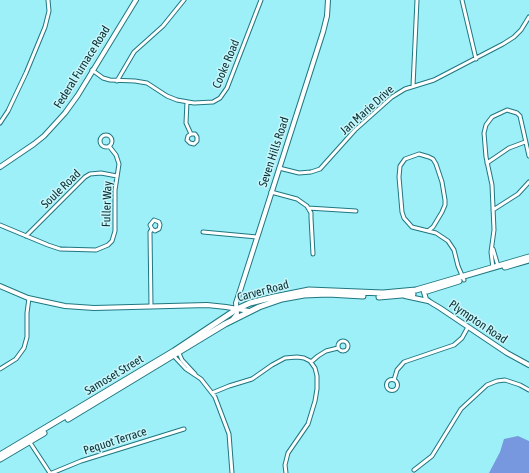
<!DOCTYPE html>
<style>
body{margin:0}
canvas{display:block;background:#9deff8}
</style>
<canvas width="529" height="473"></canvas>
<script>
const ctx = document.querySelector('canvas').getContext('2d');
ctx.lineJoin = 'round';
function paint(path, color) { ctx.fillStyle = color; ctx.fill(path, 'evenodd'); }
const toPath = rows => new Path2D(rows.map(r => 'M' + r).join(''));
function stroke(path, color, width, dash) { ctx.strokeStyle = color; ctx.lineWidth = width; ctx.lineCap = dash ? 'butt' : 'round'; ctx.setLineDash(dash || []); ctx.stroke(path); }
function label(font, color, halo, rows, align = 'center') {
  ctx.font = font + ' "Asap Condensed",sans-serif'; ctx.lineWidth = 3; ctx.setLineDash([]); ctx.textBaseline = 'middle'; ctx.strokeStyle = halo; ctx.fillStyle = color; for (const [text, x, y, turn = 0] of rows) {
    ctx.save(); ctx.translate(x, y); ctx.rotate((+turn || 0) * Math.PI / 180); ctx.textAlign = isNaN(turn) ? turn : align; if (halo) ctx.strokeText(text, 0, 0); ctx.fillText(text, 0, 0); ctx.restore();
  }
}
paint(toPath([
 [518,436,529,441,529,473,489,473,500,452,504,439]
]), '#7797df');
const street = toPath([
 [462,0,476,59],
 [92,70,103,78,110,80,135,81,147,83,167,96,177,100,194,103,213,102,220,98,227,88,261,0],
 [117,81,134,52,163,26,184,0],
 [413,86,417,0],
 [187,102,186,123,191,134,195,134,197,137,197,141,194,144,190,143,187,140,188,136,191,134],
 [0,123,8,111,26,73,45,27,49,11,48,0],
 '100 141a6 6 0 1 1 12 0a6 6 0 1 1-12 0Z',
 [487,163,509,148,525,142],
 [279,168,299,173,311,172,320,169,355,130,392,97,405,89,434,80,503,44,514,37,521,30,529,17],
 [271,192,297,199,307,206,311,213,311,218,313,254],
 [308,208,356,211],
 [493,210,518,194,529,182],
 [0,225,48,245,60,249,96,250,108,245,112,241,115,231,115,190,119,164,116,155,109,146],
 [428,231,412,227,404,218,402,212,399,177,400,166,405,159,419,154,429,157,433,159,436,164,442,182,445,200,445,205,442,212,433,227,428,231,436,233,448,241,454,250,458,266,464,280],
 [203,232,257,237],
 [26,236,85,177,90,174,101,173,117,176],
 [493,249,498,266],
 [493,268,491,252,494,230,492,185,486,157,484,133,486,125,492,117,507,110,517,113,520,116,529,156],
 [151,306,150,232,152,229,150,225,154,220,159,222,160,225,159,229,155,231,152,229],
 '338 346a5 5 0 1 1 10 0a5 5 0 1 1-10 0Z',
 [178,351,182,360,195,374],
 [172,354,186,369,201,379,215,397,229,434,232,473],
 [311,362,318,356,326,351,338,348],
 [0,369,16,359,24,348,27,337,27,313,29,298],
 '386.5 385a5.5 5.5 0 1 1 11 0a5.5 5.5 0 1 1-11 0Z',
 [394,380,397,370,404,362,454,345,462,338,468,327],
 [212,393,229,386,252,379,272,365,285,358,297,357,304,358,310,361,315,368,317,376,317,389,315,401,308,424,288,453,285,465,286,473],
 [29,441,50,473],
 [414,470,432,456,461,409,487,385,497,381,505,380,520,385,529,390],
 [52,473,81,461,184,429]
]);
const secondary = toPath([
 [0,167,34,144,44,136,65,113,78,95,136,0],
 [0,286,28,298,65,306,94,308,207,305,226,307,249,311],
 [423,289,426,299,430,302,440,308,507,353,529,365],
 [405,296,428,301],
 [233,319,237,314,236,303,240,291,323,32,327,16,328,0]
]);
const highway = toPath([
 [505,267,529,260],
 [427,291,459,281],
 [379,297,413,294],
 [68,419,225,324,259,307,282,299,304,295,328,294,363,296],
 [0,455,174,351,237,309,250,303,274,297,309,290,383,293,416,290,529,257],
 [0,459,44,433]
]);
stroke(street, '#1f7780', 5);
stroke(secondary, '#1f7780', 6);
stroke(highway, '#1f7780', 7);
stroke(street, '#fff', 3);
stroke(secondary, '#fff', 4);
stroke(highway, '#fff', 5);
label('12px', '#0c3034', '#c7f6fb', [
 ["Cooke Road",226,64,-67],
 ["Federal Furnace Road",82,67,-58],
 ["Jan Marie Drive",367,110,-42],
 ["Seven Hills Road",274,152,-72],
 ["Soule Road",61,189,-44],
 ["Fuller Way",107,204,-88],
 ["Carver Road",263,291,-15],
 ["Plympton Road",478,322,34],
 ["Samoset Street",114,375,-31],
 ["Pequot Terrace",115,441,-18]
]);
</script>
